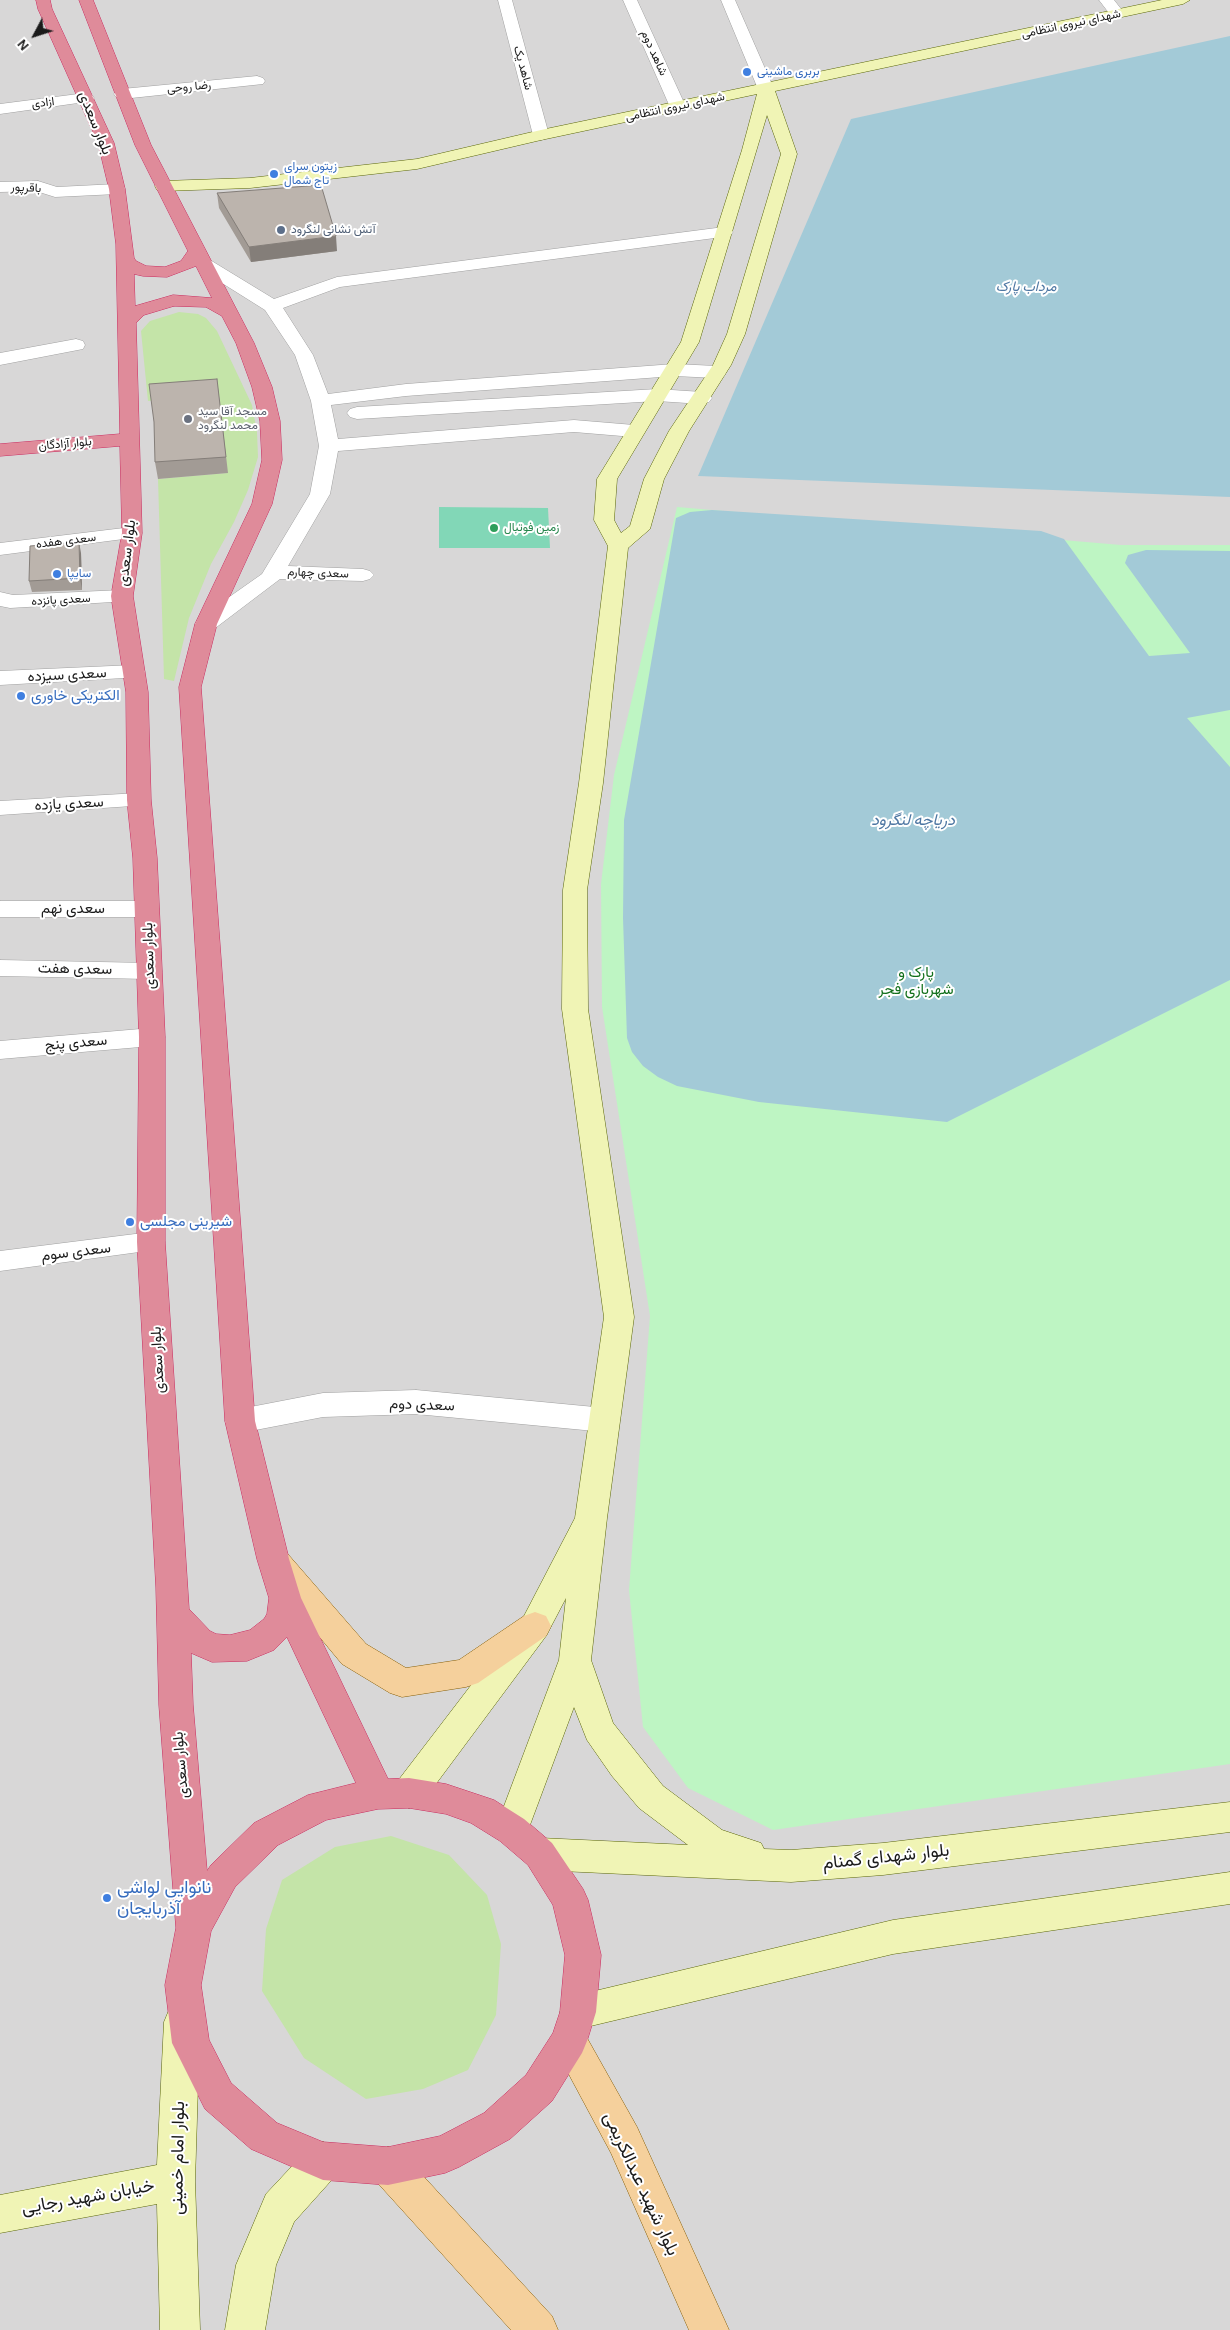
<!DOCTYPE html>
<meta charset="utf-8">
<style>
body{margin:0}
#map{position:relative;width:1230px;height:2330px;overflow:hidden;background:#ece8e0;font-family:Karla,sans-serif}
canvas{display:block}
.north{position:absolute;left:10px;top:10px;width:50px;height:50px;-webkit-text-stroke:4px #fff;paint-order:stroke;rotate:230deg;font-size:14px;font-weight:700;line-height:20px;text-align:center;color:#1a1a1a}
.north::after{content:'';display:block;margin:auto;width:18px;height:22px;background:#1a1a1a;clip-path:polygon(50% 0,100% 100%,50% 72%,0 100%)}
</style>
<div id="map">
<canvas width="1230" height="2330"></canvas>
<div class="north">N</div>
</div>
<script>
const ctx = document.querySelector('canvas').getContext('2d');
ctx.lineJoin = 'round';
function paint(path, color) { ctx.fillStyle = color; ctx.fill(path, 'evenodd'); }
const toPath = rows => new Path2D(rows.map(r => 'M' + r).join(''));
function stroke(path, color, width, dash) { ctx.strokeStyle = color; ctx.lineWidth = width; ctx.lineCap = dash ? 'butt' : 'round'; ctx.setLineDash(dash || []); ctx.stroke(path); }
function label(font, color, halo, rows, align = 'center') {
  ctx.font = font + ' Karla,Vazirmatn,sans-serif'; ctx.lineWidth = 4; ctx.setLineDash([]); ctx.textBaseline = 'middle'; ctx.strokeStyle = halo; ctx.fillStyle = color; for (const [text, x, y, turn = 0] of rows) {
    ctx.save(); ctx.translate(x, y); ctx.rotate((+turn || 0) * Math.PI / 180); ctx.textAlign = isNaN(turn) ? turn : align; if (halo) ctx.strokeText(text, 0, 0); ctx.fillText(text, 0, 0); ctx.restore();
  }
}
paint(toPath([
 [0,0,1230,0,1230,2330,0,2330]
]), '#d8d7d7');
paint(toPath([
 [179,312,198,314,206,318,217,331,252,405,257,432,258,457,248,490,234,522,211,564,189,618,174,681,164,679,158,479,227,473,219,395,148,401,141,331,150,321],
 [391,1836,449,1855,487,1895,501,1944,496,2015,468,2070,423,2089,366,2099,304,2058,262,1991,266,1929,282,1880,335,1847]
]), '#c4e4a8');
paint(toPath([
 [677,507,1121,545,1230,545,1230,1764,773,1830,688,1788,643,1727,629,1590,650,1316,602,1007,601,884,614,775]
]), '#bef5c3');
paint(toPath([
 [439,507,548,508,550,548,439,548]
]), '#82d7b7');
paint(toPath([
 [1230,36,1230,497,698,476,851,119],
 [712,510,1041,531,1064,539,1149,656,1190,653,1125,563,1128,555,1146,550,1230,551,1230,710,1187,718,1230,767,1230,980,947,1122,759,1102,677,1086,658,1077,643,1066,632,1052,627,1038,623,918,624,820,676,518,690,512]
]), '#a3cad7');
const street = toPath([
 [498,0,512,0,549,135,547,138,541,140,535,138,533,135,498,0],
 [623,0,637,0,686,107,684,110,678,112,672,110,670,107,623,0],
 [721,0,735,0,774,89,772,92,760,92,758,89,721,0],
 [1099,0,1114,0,1125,14,1122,17,1112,17,1099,0],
 [257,76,263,78,265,81,263,84,122,99,116,97,114,94,116,91,122,89,257,76],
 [86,93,92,95,94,98,92,101,0,114,0,104,86,93],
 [38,181,57,187,117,184,123,185,125,189,123,193,117,194,55,197,36,191,0,192,0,182,38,181],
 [724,227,730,228,733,232,730,236,340,287,283,308,313,355,328,394,406,384,674,364,717,366,724,368,726,372,724,376,717,378,674,376,406,396,331,405,338,439,574,420,634,425,641,427,644,431,641,435,634,437,574,432,338,451,330,494,288,566,363,569,370,571,374,575,370,579,363,581,280,579,214,629,206,630,198,629,195,624,198,619,262,574,310,494,319,446,311,401,295,355,265,310,198,268,195,264,198,260,210,260,274,299,337,277,724,227],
 [76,339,83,341,85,345,83,349,0,365,0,353,76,339],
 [657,389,702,392,709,394,712,398,709,402,702,404,657,401,357,419,350,417,347,413,350,409,357,407,657,389],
 [132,527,139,529,142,533,139,537,0,555,0,543,132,527],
 [122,590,130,591,133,596,130,601,10,608,0,606,0,592,13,595,122,590],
 [134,665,142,667,145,672,142,677,0,685,0,671,134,665],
 [139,793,147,795,151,800,147,805,0,815,0,801,139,793],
 [0,901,147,901,156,903,159,909,156,915,147,917,0,917,0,901],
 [0,960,149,963,158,965,162,971,158,977,149,979,0,976,0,960],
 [152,1028,161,1031,165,1037,161,1043,152,1046,0,1059,0,1041,152,1028],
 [151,1232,161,1235,165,1242,161,1249,0,1271,0,1251,151,1232],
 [416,1390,605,1408,616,1412,620,1420,616,1428,605,1432,416,1414,323,1417,240,1433,229,1429,225,1421,229,1413,240,1409,323,1393,416,1390]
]);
const secondary = toPath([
 [1162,0,1190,0,1183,4,775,91,797,154,745,334,731,365,689,431,664,479,650,529,628,548,603,783,587,890,588,1009,634,1317,607,1518,591,1660,613,1723,663,1786,722,1830,761,1843,764,1849,791,1850,883,1843,1230,1802,1230,1832,883,1875,791,1882,540,1870,528,1865,523,1854,528,1843,540,1838,688,1845,639,1808,612,1776,587,1740,574,1707,524,1841,512,1845,500,1841,495,1830,559,1660,566,1598,546,1636,421,1804,409,1808,397,1804,392,1793,397,1782,524,1616,575,1518,604,1317,562,1009,563,890,579,783,608,546,594,520,597,479,681,342,742,150,757,94,541,140,417,169,250,188,163,191,157,190,155,186,157,182,163,181,250,178,417,159,541,130,1162,0],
 [767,115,781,154,727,334,713,365,669,431,644,479,630,526,621,533,614,520,617,479,699,342,767,115],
 [1230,1872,1230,1904,893,1954,578,2029,565,2024,560,2012,565,2000,578,1995,893,1920,1230,1872],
 [182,2005,195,2010,200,2022,195,2181,200,2330,160,2330,157,2204,0,2233,0,2195,157,2165,164,2022,169,2010,182,2005],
 [323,2142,337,2148,342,2161,337,2174,294,2222,276,2265,265,2330,225,2330,236,2265,266,2194,309,2148,323,2142]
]);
const primary = toPath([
 [275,1548,286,1552,366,1644,406,1668,459,1660,524,1616,535,1612,546,1616,551,1626,546,1636,478,1683,466,1687,402,1697,390,1693,342,1664,264,1570,259,1561,264,1552,275,1548],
 [569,2023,582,2029,637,2127,729,2330,689,2330,611,2153,551,2041,556,2029,569,2023],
 [388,2147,402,2153,552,2316,558,2330,511,2330,374,2179,369,2166,374,2153,388,2147]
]);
const highway = toPath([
 [36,0,50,0,52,9,114,143,125,189,134,258,136,261,146,266,165,267,181,261,188,251,135,145,79,0,93,0,151,145,254,343,272,387,280,421,282,460,272,504,217,624,201,687,255,1421,289,1559,301,1598,388,1779,409,1778,446,1784,494,1800,524,1819,552,1843,583,1889,588,1900,601,1955,596,2012,587,2041,582,2053,552,2101,510,2139,459,2167,445,2173,388,2185,323,2180,251,2149,205,2109,172,2043,165,1985,176,1928,159,1705,156,1587,137,1242,139,1037,133,858,127,800,126,692,111,596,122,533,120,446,0,456,0,444,120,434,116,244,109,189,98,143,38,9,36,0],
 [196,266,212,298,173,295,135,306,134,274,143,276,167,277,196,266],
 [174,306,206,307,222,316,236,343,252,387,260,421,262,460,252,504,195,624,179,687,225,1421,257,1559,269,1598,267,1614,264,1619,250,1630,230,1635,216,1634,210,1631,189,1609,165,1242,165,1037,157,858,151,800,148,692,133,596,142,533,136,323,144,315,174,306],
 [287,1637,356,1783,308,1795,254,1823,211,1865,207,1871,193,1705,191,1653,212,1662,247,1661,274,1650,287,1637],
 [409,1808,446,1814,471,1823,500,1841,528,1865,553,1905,565,1955,560,2012,553,2033,526,2075,484,2113,440,2136,388,2147,323,2142,277,2123,231,2083,209,2040,201,1985,211,1931,235,1887,278,1845,326,1820,378,1809,409,1808]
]);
stroke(street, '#a1a1a1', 1);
stroke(secondary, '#5c680b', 1);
stroke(primary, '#886009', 1);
stroke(highway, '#c92e61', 1);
paint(street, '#fff');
paint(secondary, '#f0f4b5');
paint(primary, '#f5d09c');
paint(highway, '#df8b9a');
paint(toPath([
 [217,193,337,251,251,262,219,208],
 [217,379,228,473,158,479,155,462],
 [81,553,82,590,32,592,29,581]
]), '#a29b95');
paint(toPath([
 [336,236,337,251,251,262,249,247],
 [79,542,81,553,82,590,80,578]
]), '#847e79');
const building = toPath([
 [321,185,336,236,249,247,217,193,321,185],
 [217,379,226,457,155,462,154,422,149,384,217,379],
 [79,542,80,578,29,581,30,546,79,542]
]);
paint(building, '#bcb4ad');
stroke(building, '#847e79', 1);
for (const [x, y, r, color] of [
 [747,72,5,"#3f7fe0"],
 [274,174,5,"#3f7fe0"],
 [281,230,5,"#5c6f8a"],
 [188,419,5,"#6b7280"],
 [494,528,5,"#2e9e5b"],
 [57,574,5,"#3f7fe0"],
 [21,696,5,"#3f7fe0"],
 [130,1222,5,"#3f7fe0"],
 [107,1898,5,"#3f7fe0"]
]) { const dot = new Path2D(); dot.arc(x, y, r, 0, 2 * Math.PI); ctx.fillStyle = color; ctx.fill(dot); stroke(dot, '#fff', 2); }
label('12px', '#1a1a1a', '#fff', [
 ["شهدای نیروی انتظامی",1071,24,-12],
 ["شاهد دوم",654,53,66],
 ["شاهد یک",523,68,75],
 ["رضا روحی",189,87,-5],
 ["ازادی",43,103,-7],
 ["شهدای نیروی انتظامی",675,107,-12],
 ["باقرپور",26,188,3],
 ["بلوار آزادگان",65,444,-5],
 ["سعدی هفده",66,541,-7],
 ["سعدی چهارم",318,573,2],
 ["سعدی پانزده",61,600,-3]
]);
label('12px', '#366cbe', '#fff', [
 ["بربری ماشینی",757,72],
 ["زیتون سرای",284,167],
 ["تاج شمال",284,181],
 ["سایپا",67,574]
], 'left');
label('12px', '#4e5e75', '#fff', [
 ["آتش نشانی لنگرود",291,230]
], 'left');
label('12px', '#5b616d', '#fff', [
 ["مسجد آقا سید",198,412],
 ["محمد لنگرود",198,426]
], 'left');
label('12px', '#27864d', '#fff', [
 ["زمین فوتبال",504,528]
], 'left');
label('italic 14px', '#4e77a3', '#fff', [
 ["مرداب پارک",1026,287]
]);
label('15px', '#1a1a1a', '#fff', [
 ["بلوار سعدی",95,123,68],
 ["بلوار سعدی",127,553,-83],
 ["سعدی سیزده",67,675,-3],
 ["سعدی یازده",69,804,-3],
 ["سعدی نهم",73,909],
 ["بلوار سعدی",149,956,-92],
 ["سعدی هفت",75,969,1],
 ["سعدی پنج",76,1043,-5],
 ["سعدی سوم",76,1252,-7],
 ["بلوار سعدی",158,1360,-93],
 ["سعدی دوم",422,1405,2],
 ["بلوار سعدی",181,1765,-95]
]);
label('15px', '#366cbe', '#fff', [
 ["الکتریکی خاوری",31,696],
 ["شیرینی مجلسی",140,1222]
], 'left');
label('15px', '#116f1b', '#fff', [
 ["پارک و",916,973],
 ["شهربازی فجر",916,990]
]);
label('italic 16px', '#4e77a3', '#fff', [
 ["دریاچه لنگرود",913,820]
]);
label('18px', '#1a1a1a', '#fff', [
 ["بلوار شهدای گمنام",886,1857,-6],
 ["بلوار امام خمینی",178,2158,-89],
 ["بلوار شهید عبدالکریمی",641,2184,65],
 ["خیابان شهید رجایی",88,2197,-10]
]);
label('18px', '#366cbe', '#fff', [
 ["نانوایی لواشی",117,1888],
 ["آذربایجان",117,1909]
], 'left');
</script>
